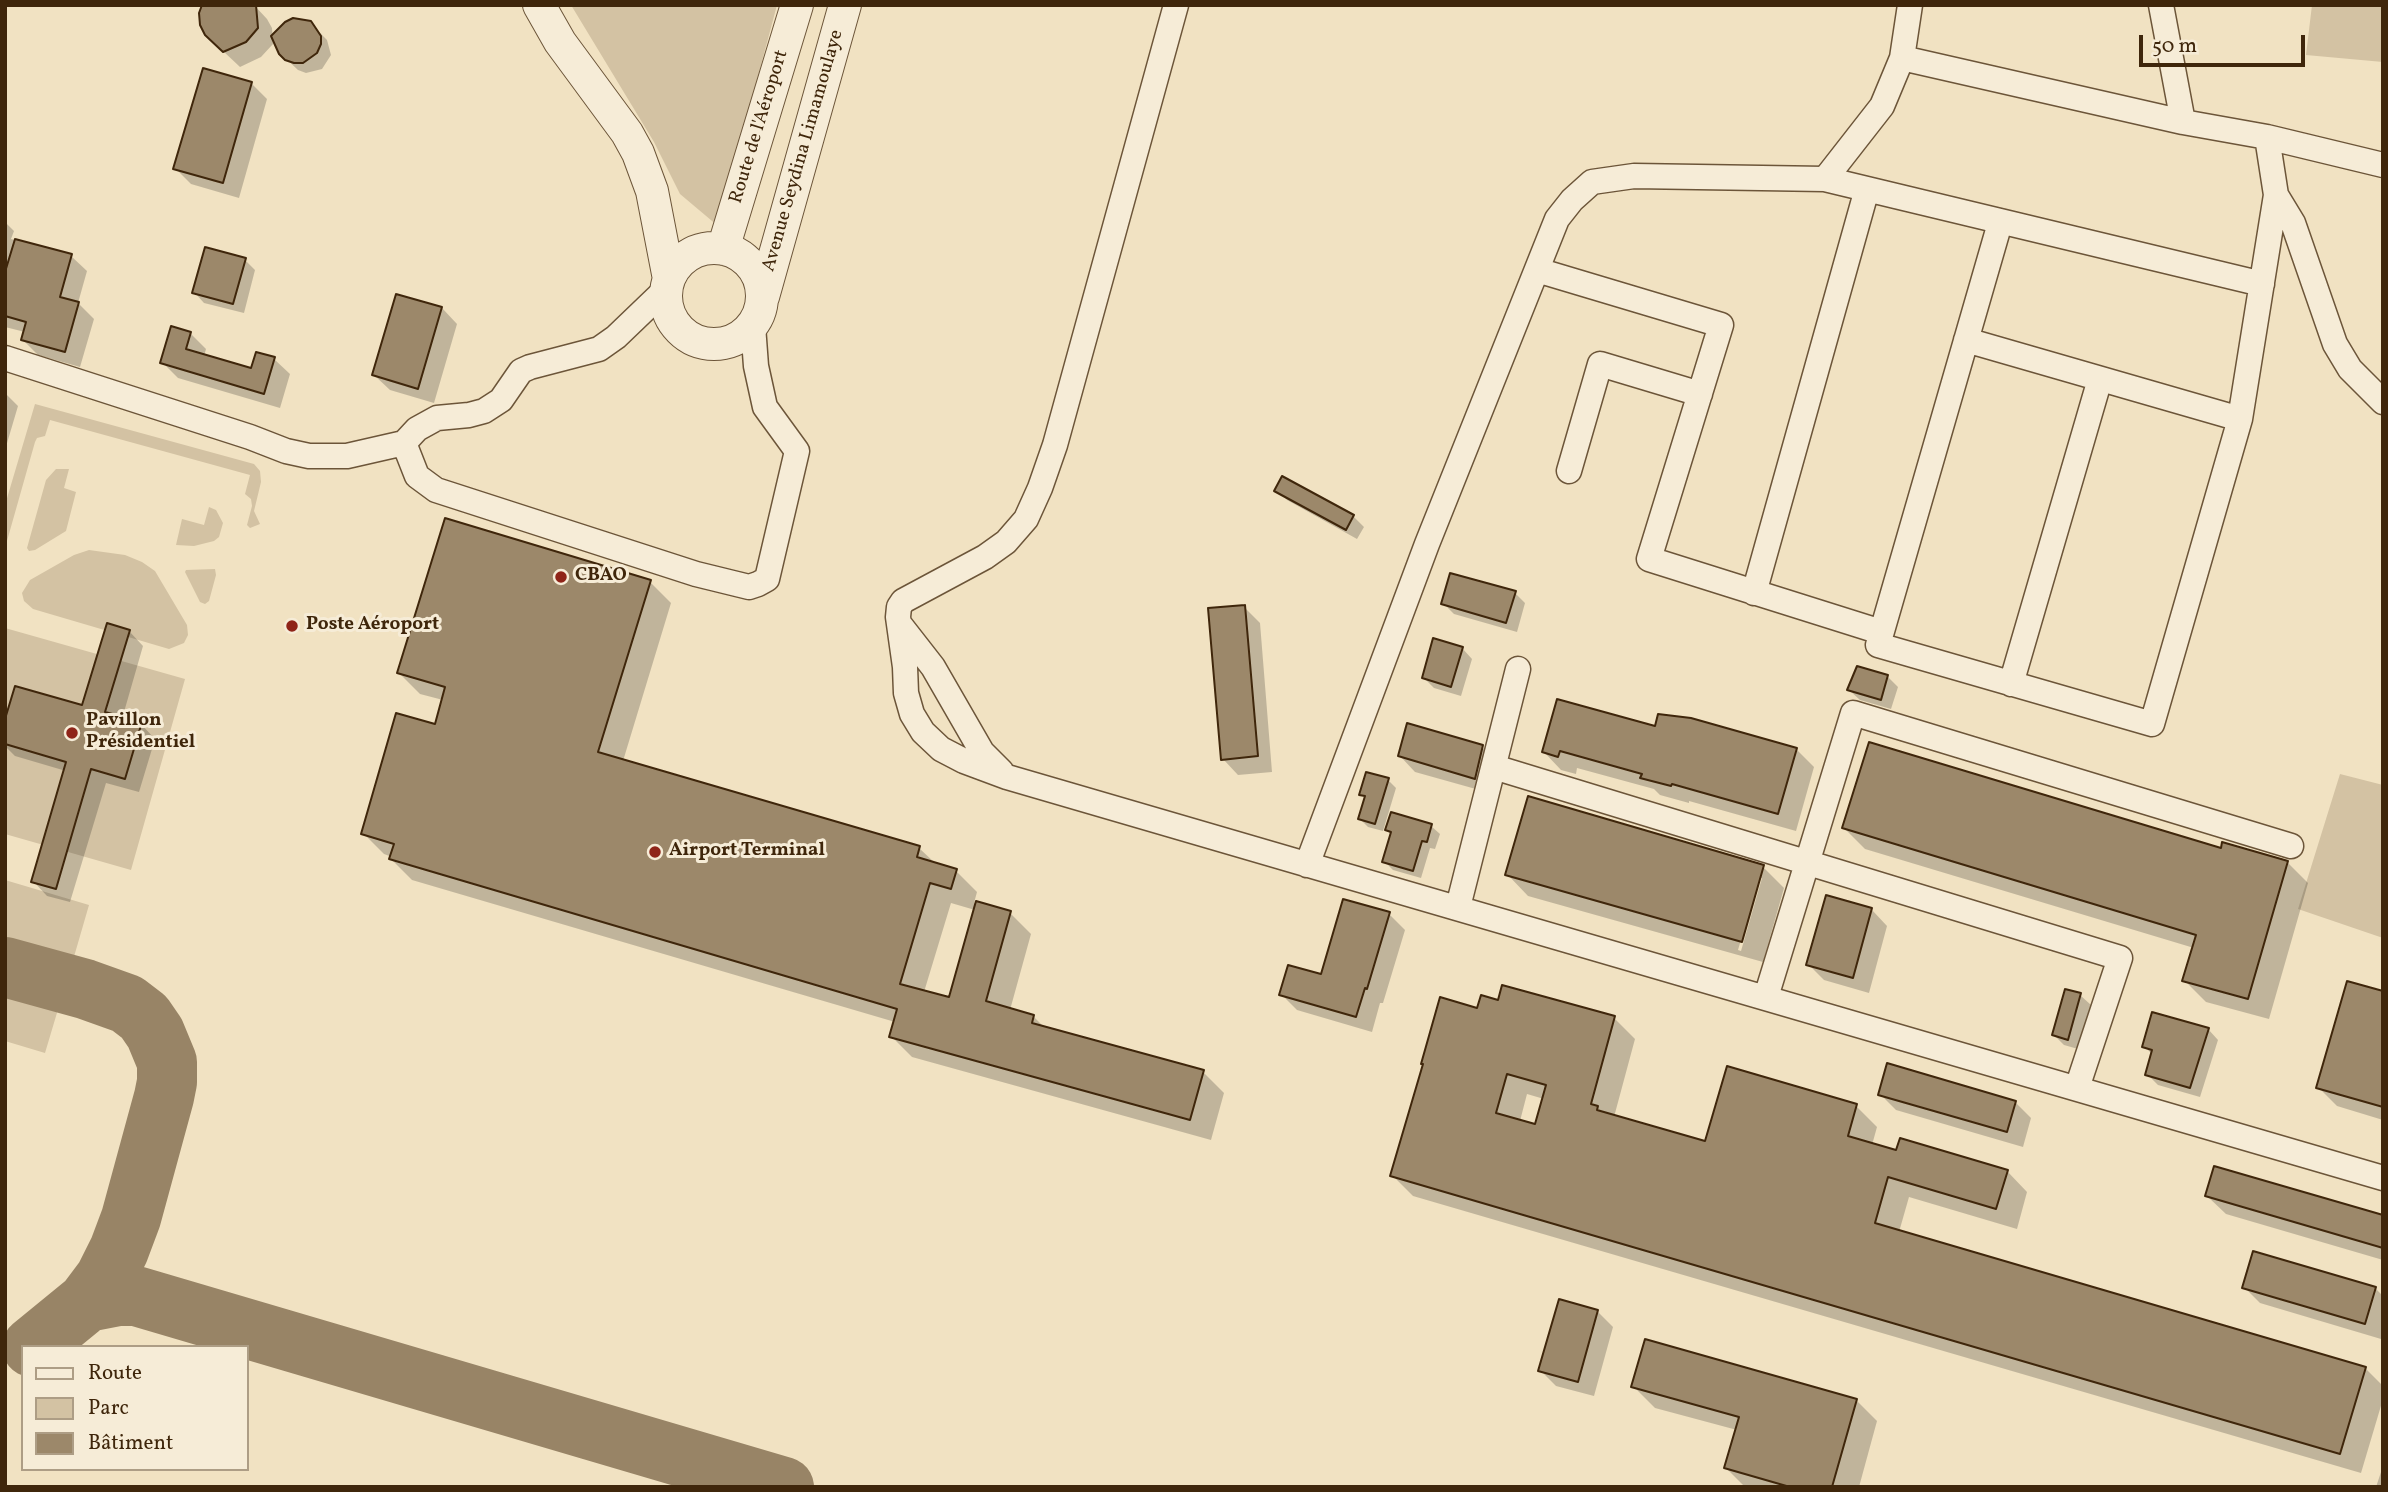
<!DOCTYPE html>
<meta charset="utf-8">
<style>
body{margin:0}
#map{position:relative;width:2388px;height:1492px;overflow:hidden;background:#f1e2c2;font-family:Vollkorn,serif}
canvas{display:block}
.frame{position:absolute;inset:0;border:7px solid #3f260b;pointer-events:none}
.legend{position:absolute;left:21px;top:1345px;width:228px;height:126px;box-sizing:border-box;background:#f6ecd7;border:2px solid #ad9d85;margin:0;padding:9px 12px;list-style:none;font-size:21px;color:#3f260b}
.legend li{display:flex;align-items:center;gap:14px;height:35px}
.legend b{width:35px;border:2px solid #ad9d85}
.scale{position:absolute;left:2139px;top:35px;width:166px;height:32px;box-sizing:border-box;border:4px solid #3f260b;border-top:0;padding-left:9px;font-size:21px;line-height:24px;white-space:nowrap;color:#3f260b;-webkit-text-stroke:5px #f6ecd7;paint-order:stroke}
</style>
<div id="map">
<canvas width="2388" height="1492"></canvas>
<div class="frame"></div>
<ul class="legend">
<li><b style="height:9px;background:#f6ecd7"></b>Route</li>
<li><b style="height:19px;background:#d3c2a3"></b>Parc</li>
<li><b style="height:19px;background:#9c886a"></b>Bâtiment</li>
</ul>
<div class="scale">50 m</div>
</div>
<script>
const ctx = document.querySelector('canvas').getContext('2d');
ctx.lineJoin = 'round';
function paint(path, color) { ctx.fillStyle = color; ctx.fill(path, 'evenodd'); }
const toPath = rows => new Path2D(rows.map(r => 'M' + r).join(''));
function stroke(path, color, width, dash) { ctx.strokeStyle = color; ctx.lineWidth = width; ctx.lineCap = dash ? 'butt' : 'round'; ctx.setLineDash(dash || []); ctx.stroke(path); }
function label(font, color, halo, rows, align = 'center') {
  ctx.font = font + ' Vollkorn,serif'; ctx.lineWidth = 6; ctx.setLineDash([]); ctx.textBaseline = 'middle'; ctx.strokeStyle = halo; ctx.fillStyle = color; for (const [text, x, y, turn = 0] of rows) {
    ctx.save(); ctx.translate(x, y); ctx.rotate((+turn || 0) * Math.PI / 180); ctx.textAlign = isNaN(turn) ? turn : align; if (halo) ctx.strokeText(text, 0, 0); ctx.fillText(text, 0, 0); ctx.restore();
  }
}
paint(toPath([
 [571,5,777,5,718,226,680,194,654,142],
 [2312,5,2383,5,2383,62,2306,55],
 [35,404,254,464,260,471,261,482,254,511,260,524,250,528,247,525,252,506,251,499,245,494,250,475,50,420,45,436,37,438,35,442,5,548,5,505],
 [56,469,69,469,64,488,76,492,66,531,35,550,29,551,27,548,46,480],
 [209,507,216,510,223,523,219,537,214,541,194,546,176,545,182,519,204,525],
 [89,550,125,555,142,562,155,571,187,625,188,635,184,643,169,649,33,609,24,601,22,593,30,580,74,555],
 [215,569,216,575,209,601,205,604,200,602,185,572,186,570],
 [5,628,185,679,131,870,5,834],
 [2340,774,2383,785,2383,938,2298,909],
 [5,880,89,905,71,967,5,947],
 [5,979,62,996,45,1053,5,1041]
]), '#d3c2a3');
paint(toPath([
 [254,5,267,19,272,28,273,44,261,57,240,67,223,51],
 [310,23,327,40,331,55,322,69,306,73,298,70,280,53],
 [252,84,267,99,239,198,191,184,175,168],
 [5,222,14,231,11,239,71,256,87,271,78,303,94,319,80,367,38,355,23,340,25,332,5,327],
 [245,260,255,270,244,313,204,303,194,292],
 [442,308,457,324,434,403,390,390,374,375],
 [190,333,206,349,204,356,253,371,274,359,290,374,280,408,178,378,162,362],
 [5,393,18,406,5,450],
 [1283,478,1353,516,1364,527,1357,539,1287,500,1277,490],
 [650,582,671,603,623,761,919,848,936,864,956,871,977,892,974,903,1010,913,1031,934,1010,1010,1034,1017,1045,1028,1203,1072,1224,1093,1211,1140,912,1057,891,1036,895,1022,412,880,391,859,392,857,384,854,363,833,436,726,443,700,420,694,399,673],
 [951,903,975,910,950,1000,924,992],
 [1515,593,1525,603,1517,632,1454,614,1443,603],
 [1244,607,1260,623,1272,772,1238,775,1223,759],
 [129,631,143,646,122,719,141,724,155,739,139,792,106,783,70,902,47,896,33,881,66,771,15,756,5,746,5,725,83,707],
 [1462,648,1472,659,1461,696,1434,688,1424,678],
 [1887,676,1898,687,1891,709,1860,700,1849,690],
 [1656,728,1796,749,1814,767,1796,831,1689,801,1689,803,1660,795,1654,789,1577,768,1576,774,1561,770,1544,752],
 [1482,747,1498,763,1490,793,1415,772,1400,756],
 [1388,780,1396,788,1383,831,1368,827,1360,819,1366,799,1361,794],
 [1431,826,1440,834,1435,849,1430,848,1421,878,1393,870,1384,861,1392,835,1387,830],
 [1844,828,2222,850,2287,862,2308,883,2269,1019,2206,1002,2184,980,2194,948,1865,849],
 [1763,867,1784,888,1763,962,1528,896,1507,874],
 [1759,878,1762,878,1741,951,1738,950],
 [1827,897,1872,910,1887,926,1869,993,1824,980,1808,964],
 [1389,914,1405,930,1383,1003,1380,1003,1372,1032,1297,1010,1281,994,1322,976],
 [2383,993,2383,1120,2337,1106,2318,1087],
 [2080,995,2091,1005,2078,1049,2064,1045,2054,1035],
 [1500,1002,1614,1018,1635,1039,1614,1117,1706,1144,1856,1106,1877,1127,1872,1145,1897,1152,2007,1171,2027,1192,2017,1229,1909,1197,1899,1232,2365,1368,2383,1386,2383,1399,2361,1473,1413,1196,1392,1175,1478,1010],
 [1527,1094,1544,1099,1536,1126,1520,1121],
 [2208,1029,2218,1040,2200,1097,2158,1085,2147,1074,2153,1055,2144,1046],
 [1880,1094,2015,1102,2031,1118,2023,1147,1896,1110],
 [2207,1196,2383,1226,2383,1260,2226,1214],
 [2254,1253,2376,1289,2383,1296,2381,1339,2260,1303,2244,1287],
 [1597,1311,1613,1327,1594,1396,1556,1386,1540,1370],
 [1633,1386,1856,1400,1877,1421,1859,1487,1745,1487,1726,1468,1737,1430,1655,1408],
 [2383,1466,2383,1487,2376,1487]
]), '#0003');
stroke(toPath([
 [5,967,85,989,127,1004,144,1017,155,1033,167,1062,167,1082,164,1097,131,1218,119,1250,105,1278,87,1302,32,1347],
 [87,1302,118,1296,136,1296,784,1487]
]), '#988466', 60);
const building = toPath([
 [202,5,256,5,258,28,246,42,223,52,205,35,200,25,199,13,202,5],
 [293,18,311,21,321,36,321,44,317,53,303,63,294,63,285,60,279,54,271,36,285,22,293,18],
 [203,68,252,82,223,183,173,169,203,68],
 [15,239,72,254,60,297,79,302,65,352,21,340,26,322,5,316,5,272,15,239],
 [205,247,246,258,233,304,192,293,205,247],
 [396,294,442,307,418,389,372,375,396,294],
 [171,326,191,332,186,349,251,368,256,352,275,357,264,394,160,363,171,326],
 [1282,476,1354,515,1346,530,1274,491,1282,476],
 [445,518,651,580,598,752,920,846,917,857,957,869,951,889,930,883,900,984,949,997,976,901,1011,911,986,1001,1034,1015,1032,1023,1204,1070,1190,1120,889,1037,897,1009,389,859,394,844,361,834,396,713,435,724,445,687,397,673,445,518],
 [1450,573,1516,591,1506,623,1441,604,1450,573],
 [1245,605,1258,756,1221,760,1208,608,1245,605],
 [107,623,130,630,105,712,142,722,125,779,91,769,56,889,31,882,66,762,5,744,5,719,15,686,82,705,107,623],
 [1433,638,1463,647,1451,687,1422,678,1433,638],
 [1857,666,1888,675,1881,700,1847,690,1857,666],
 [1557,699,1655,726,1658,714,1691,718,1797,748,1778,814,1672,784,1671,786,1640,778,1642,774,1560,751,1558,757,1542,752,1557,699],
 [1407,723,1483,745,1475,779,1398,756,1407,723],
 [1869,742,2221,848,2222,842,2288,861,2248,999,2182,981,2196,935,1842,828,1869,742],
 [1366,772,1389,778,1375,824,1358,819,1365,796,1359,795,1366,772],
 [1528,796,1764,865,1742,942,1505,875,1528,796],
 [1391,812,1432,824,1427,842,1422,841,1413,871,1382,862,1391,832,1385,830,1391,812],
 [1826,895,1872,908,1853,978,1806,965,1826,895],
 [1343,899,1390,912,1367,989,1365,988,1356,1017,1279,995,1288,965,1321,974,1343,899],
 [2347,981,2383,991,2383,1107,2316,1088,2347,981],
 [1502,985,1615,1016,1591,1104,1598,1106,1597,1110,1705,1141,1727,1066,1857,1104,1848,1136,1896,1150,1900,1138,2008,1170,1996,1209,1888,1177,1875,1223,2366,1367,2340,1454,1390,1176,1423,1064,1421,1064,1440,997,1477,1008,1481,995,1498,1000,1502,985],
 [1507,1074,1546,1085,1535,1124,1496,1113,1507,1074],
 [2065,989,2081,993,2068,1040,2052,1035,2065,989],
 [2152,1012,2209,1028,2190,1088,2145,1075,2152,1050,2142,1047,2152,1012],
 [1887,1063,2016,1101,2007,1132,1878,1095,1887,1063],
 [2214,1166,2383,1215,2383,1248,2205,1196,2214,1166],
 [2253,1251,2376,1287,2365,1324,2242,1288,2253,1251],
 [1559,1299,1598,1310,1578,1382,1538,1371,1559,1299],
 [1645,1339,1857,1399,1832,1487,1790,1487,1724,1468,1739,1417,1631,1387,1645,1339]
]);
paint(building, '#9c886a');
stroke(building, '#3f260b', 2);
const minor = toPath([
 [1176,5,1055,445,1040,488,1026,519,1006,542,985,557,903,601,899,607,898,617,905,667,906,693,912,714,923,732,941,749,964,761,1007,777,2383,1178],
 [2161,5,2183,122],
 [1902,58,2183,122,2267,137,2383,165],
 [1825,179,2262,284],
 [2276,195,2293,223,2335,344,2350,369,2383,402],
 [2000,223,1878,645,2152,724,2240,419,2276,195,2267,137],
 [1537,270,1721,325,1649,559,1881,632],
 [1966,340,2240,419],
 [5,358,250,437,286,451,309,456,347,456,404,443,417,429,437,418,469,415,484,411,501,400,521,371,530,367,599,349,616,337,666,289],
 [404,443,417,476,436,490,696,574,749,587,758,584,767,579,797,451,765,407,756,366,753,326],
 [1569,471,1600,364,1700,394],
 [1754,593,1867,189],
 [901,626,933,667,982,752,1001,771],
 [2011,684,2100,379],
 [1494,767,2120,958,2077,1088],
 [1307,865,1427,544,1557,219,1572,200,1592,182,1634,176,1825,179,1882,106,1902,58,1910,5],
 [1458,907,1518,669],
 [1766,997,1853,713,2291,846]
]);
const tertiary = toPath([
 [539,5,560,42,627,133,638,153,652,191,669,279],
 '666 296a48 48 0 1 1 96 0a48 48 0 1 1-96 0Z',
 [723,249,797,5],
 [763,297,845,5]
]);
stroke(minor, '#6c5539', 27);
stroke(tertiary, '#6c5539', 34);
stroke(minor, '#f6ecd7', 24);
stroke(tertiary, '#f6ecd7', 32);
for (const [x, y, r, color] of [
 [561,577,7,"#8f2418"],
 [292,626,7,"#8f2418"],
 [72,733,7,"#8f2418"],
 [655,852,7,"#8f2418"]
]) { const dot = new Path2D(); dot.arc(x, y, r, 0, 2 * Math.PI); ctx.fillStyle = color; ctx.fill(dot); stroke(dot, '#f6ecd7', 2.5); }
label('19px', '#3f260b', '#f6ecd7', [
 ["Route de l'Aéroport",760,127,-73],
 ["Avenue Seydina Limamoulaye",804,151,-74]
]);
label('bold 19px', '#3f260b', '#f6ecd7', [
 ["CBAO",575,577],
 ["Poste Aéroport",306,626],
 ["Pavillon",86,722],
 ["Présidentiel",86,744],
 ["Airport Terminal",669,852]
], 'left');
</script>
